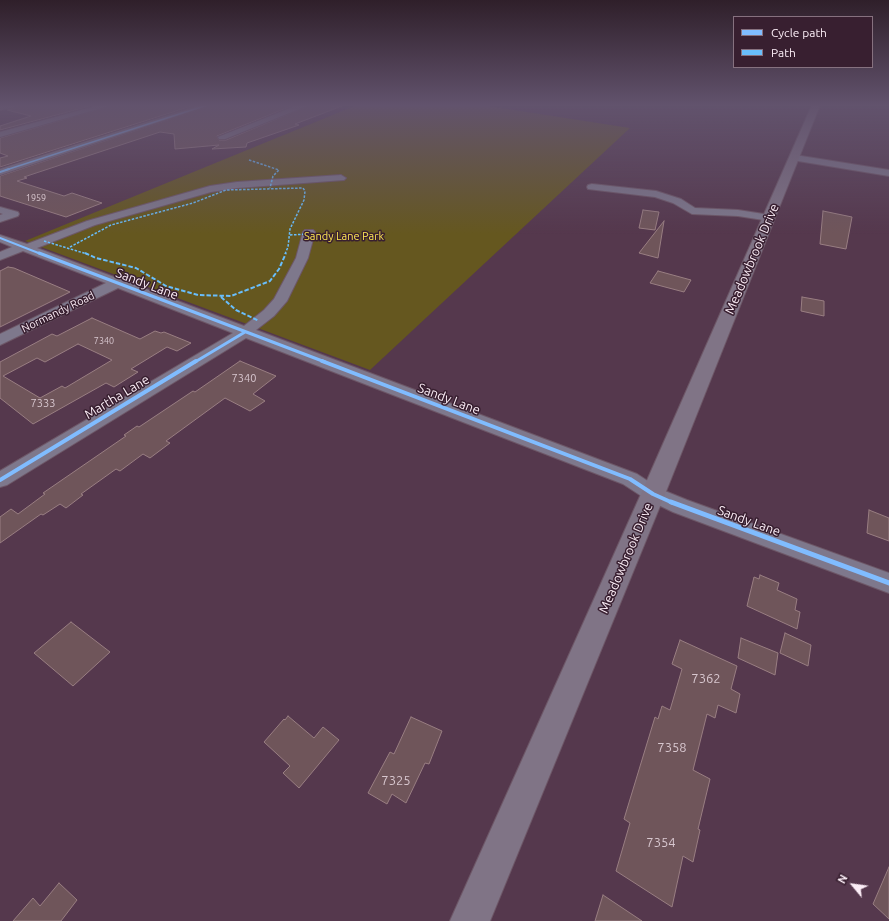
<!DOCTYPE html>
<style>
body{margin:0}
#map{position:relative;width:889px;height:921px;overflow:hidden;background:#55384d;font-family:Ubuntu,sans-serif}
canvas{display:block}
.legend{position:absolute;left:733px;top:16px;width:140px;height:52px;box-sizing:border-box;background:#381f30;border:1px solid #86717f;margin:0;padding:5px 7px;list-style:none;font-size:12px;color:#fbedf6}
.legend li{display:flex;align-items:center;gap:8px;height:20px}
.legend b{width:20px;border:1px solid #86717f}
.north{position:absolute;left:833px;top:865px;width:40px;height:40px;-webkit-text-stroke:3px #381f30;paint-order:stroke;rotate:299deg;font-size:11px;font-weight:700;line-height:16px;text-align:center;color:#fbedf6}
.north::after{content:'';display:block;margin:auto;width:14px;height:18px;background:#fbedf6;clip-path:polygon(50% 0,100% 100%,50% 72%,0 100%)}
</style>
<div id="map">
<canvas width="889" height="921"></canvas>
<ul class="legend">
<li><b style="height:5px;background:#80bcff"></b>Cycle path</li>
<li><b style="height:5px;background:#69befc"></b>Path</li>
</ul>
<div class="north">N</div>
</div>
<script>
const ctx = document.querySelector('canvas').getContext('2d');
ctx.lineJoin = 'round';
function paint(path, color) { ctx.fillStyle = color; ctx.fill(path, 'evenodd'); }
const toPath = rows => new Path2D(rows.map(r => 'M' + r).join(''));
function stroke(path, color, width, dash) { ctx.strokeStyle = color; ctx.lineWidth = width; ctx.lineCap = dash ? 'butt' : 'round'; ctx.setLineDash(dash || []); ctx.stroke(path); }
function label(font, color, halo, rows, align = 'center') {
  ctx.font = font + ' Ubuntu,sans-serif'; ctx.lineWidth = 3; ctx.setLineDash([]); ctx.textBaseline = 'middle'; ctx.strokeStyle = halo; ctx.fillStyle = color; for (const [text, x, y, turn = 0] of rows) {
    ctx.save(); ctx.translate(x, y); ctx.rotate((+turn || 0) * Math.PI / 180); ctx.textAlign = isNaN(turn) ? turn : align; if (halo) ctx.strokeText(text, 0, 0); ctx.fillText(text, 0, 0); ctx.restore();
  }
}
paint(toPath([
 [357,105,482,105,630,128,370,370,25,241]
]), '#65571f');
const building = toPath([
 [17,105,94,105,0,130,0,126,31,116,7,110,15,108,17,105],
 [113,105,195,105,0,167,0,158,8,156,0,153,0,138,113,105],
 [212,105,294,105,217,136,219,140,226,140,310,105,342,106,295,124,299,125,247,143,246,147,212,149,219,145,175,149,174,134,160,132,24,177,27,178,17,181,64,196,72,193,102,203,66,217,0,196,0,176,212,105],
 [643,210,659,212,655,230,639,228,643,210],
 [823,211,852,217,846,249,820,244,823,211],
 [664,221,658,258,639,253,664,221],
 [8,267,14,268,70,292,0,327,0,271,8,267],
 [658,271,691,280,684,292,650,283,658,271],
 [802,297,824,301,824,316,801,311,802,297],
 [92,318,140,339,155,331,161,333,164,332,191,343,177,351,167,347,131,369,138,372,114,387,106,383,33,424,0,398,0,362,52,334,57,336,92,318],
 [78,344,112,360,65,388,62,386,40,398,3,376,37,358,45,362,78,344],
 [240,361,276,376,253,394,265,401,250,411,225,398,166,441,170,443,150,458,143,454,120,471,116,469,81,494,83,495,66,508,60,504,43,515,41,514,0,543,0,517,11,509,18,514,45,494,43,493,126,436,124,435,137,426,139,427,193,391,195,392,240,361],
 [869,510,889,518,889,541,867,533,869,510],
 [760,575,779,583,777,590,797,599,795,610,800,612,797,629,747,606,754,577,759,579,760,575],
 [71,622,110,652,73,686,34,653,71,622],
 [785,633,811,645,808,666,780,653,785,633],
 [741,638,778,653,775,675,738,658,741,638],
 [680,640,737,666,731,689,740,694,736,713,718,705,715,718,707,714,693,770,710,779,698,829,700,830,693,862,683,856,672,907,616,871,630,823,624,819,655,717,658,719,662,706,670,710,682,669,672,664,680,640],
 [288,716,314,738,323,727,339,740,299,788,283,773,290,766,264,742,284,719,285,720,288,716],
 [411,717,442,731,429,764,425,763,406,803,392,794,387,804,368,793,390,752,394,754,411,717],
 [889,867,889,919,873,904,889,867],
 [59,883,77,900,61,921,13,921,33,898,40,906,59,883],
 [603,895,642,921,595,921,603,895]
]);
paint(building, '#6f555a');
stroke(building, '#997e82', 1);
const minor = toPath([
 [16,105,15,107,0,110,0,106,16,105],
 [100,105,112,105,0,137,0,132,100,105],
 [200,105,211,105,0,175,0,169,200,105],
 [298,105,309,105,225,139,219,139,218,137,298,105],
 [795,155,889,170,889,176,792,160,791,158,795,155],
 [341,175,346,178,344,180,237,188,211,192,95,225,37,248,244,326,264,310,274,299,296,258,303,232,305,230,313,230,315,232,308,258,287,301,274,316,256,330,637,474,660,489,687,500,889,573,889,593,673,512,646,499,623,484,246,338,7,485,0,487,0,471,233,333,118,288,0,345,0,334,106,283,23,251,0,260,0,252,12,247,0,242,0,235,27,244,87,221,210,186,237,182,341,175],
 [592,184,656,191,681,199,695,208,738,210,770,215,775,218,770,221,738,216,692,214,673,203,655,197,588,189,587,187,588,185,592,184],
 [0,207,18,212,19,214,18,216,0,222,0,215,3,214,0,213,0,207]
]);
const major = toPath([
 [812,105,820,105,665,494,490,921,450,921,641,494,812,105]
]);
stroke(minor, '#6d5767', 2);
stroke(major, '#6d5767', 2);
paint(minor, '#7e788c');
paint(major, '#807486');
stroke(toPath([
 [249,160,279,170,273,176,270,188],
 [290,235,309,234],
 [44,241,87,254],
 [70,247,111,225,193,203,226,190,303,188,305,191,304,200,290,229,288,247,285,254]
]), '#69befc', 1.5, [2.5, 1.5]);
stroke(toPath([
 [85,253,96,258,136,268,166,286,198,295,231,296,270,281,279,269,286,253],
 [221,297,236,310,259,321]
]), '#69befc', 2, [4.5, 2]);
stroke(toPath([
 [6,170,207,105]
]), '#80bcff', 1.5);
stroke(toPath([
 [0,172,9,169],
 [0,238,41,254]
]), '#80bcff', 2);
stroke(toPath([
 [39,253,325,362],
 [195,362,245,332]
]), '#80bcff', 3);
stroke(toPath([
 [322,361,630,479,653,494,673,503],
 [0,480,196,361]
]), '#80bcff', 4);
stroke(toPath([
 [671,502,889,583]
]), '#80bcff', 5);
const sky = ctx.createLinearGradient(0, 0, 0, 234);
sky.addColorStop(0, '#2f1f2a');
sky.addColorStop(0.45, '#62536d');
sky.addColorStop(1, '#62536d00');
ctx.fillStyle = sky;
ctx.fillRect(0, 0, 889, 234);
label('9px', '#d8c7cf', null, [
 ["1959",36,198],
 ["7340",104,341]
]);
label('11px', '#fde653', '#381f30', [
 ["Sandy Lane Park",344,236]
]);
label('11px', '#fbedf6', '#381f30', [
 ["Normandy Road",58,312,-26]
]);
label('11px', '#d8c7cf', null, [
 ["7340",244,378],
 ["7333",43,403]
]);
label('13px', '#fbedf6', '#381f30', [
 ["Meadowbrook Drive",752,259,-67],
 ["Sandy Lane",147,284,21],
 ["Martha Lane",117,397,-31],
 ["Sandy Lane",449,399,21],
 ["Sandy Lane",749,521,20],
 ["Meadowbrook Drive",626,558,-67]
]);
label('13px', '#d8c7cf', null, [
 ["7362",706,679],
 ["7358",672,748],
 ["7325",396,781],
 ["7354",661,843]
]);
</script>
